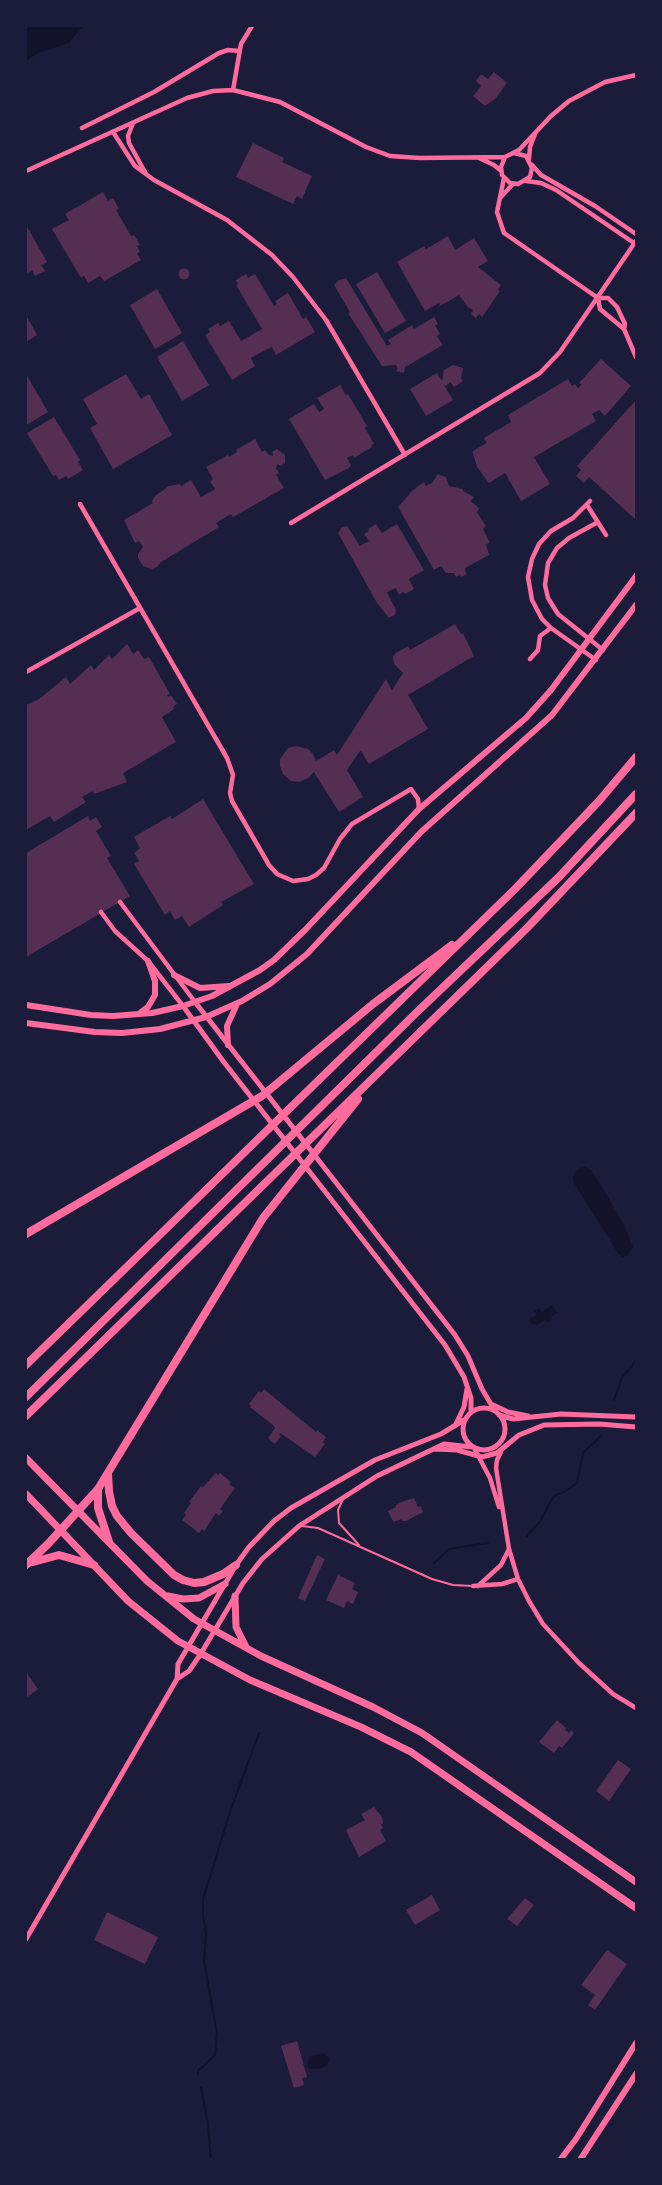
<!DOCTYPE html>
<style>
body{margin:0}
#map{position:relative;width:662px;height:2185px;overflow:hidden;background:#1b1b3a;font-family:"Crimson Pro",serif}
canvas{display:block}
.frame{position:absolute;inset:0;border:27px solid #1b1b3a;pointer-events:none}
</style>
<div id="map">
<canvas width="662" height="2185"></canvas>
<div class="frame"></div>
</div>
<script>
const ctx = document.querySelector('canvas').getContext('2d');
ctx.lineJoin = 'round';
function paint(path, color) { ctx.fillStyle = color; ctx.fill(path, 'evenodd'); }
const toPath = rows => new Path2D(rows.map(r => 'M' + r).join(''));
function stroke(path, color, width, dash) { ctx.strokeStyle = color; ctx.lineWidth = width; ctx.lineCap = dash ? 'butt' : 'round'; ctx.setLineDash(dash || []); ctx.stroke(path); }
paint(toPath([
 [26,26,83,26,69,43,38,53,26,61],
 [585,1167,591,1170,602,1187,623,1223,633,1247,628,1255,623,1257,618,1253,574,1183,573,1177,575,1172,580,1168],
 [552,1305,557,1313,551,1317,552,1320,547,1323,545,1320,536,1326,535,1323,532,1325,529,1319,537,1315,534,1311,539,1308,542,1312],
 [323,2053,329,2058,327,2066,318,2069,310,2069,307,2066,309,2057]
]), '#12122b');
stroke(toPath([
 [614,1400,622,1378,636,1360],
 [527,1536,539,1523,554,1496,566,1491,577,1483,583,1453,602,1435],
 [434,1563,449,1549,488,1543],
 [198,2074,198,2071,215,2055,217,2033,204,1961,206,1933,203,1916,203,1899,231,1809,259,1733],
 [201,2087,208,2124,211,2160]
]), '#12122b', 2);
paint(toPath([
 [494,72,507,83,495,99,485,106,473,96,481,86,476,81,481,74,488,79],
 [253,143,284,158,282,162,312,176,302,199,297,196,293,204,236,177],
 [103,192,108,201,113,198,119,209,116,210,131,236,134,235,140,245,137,246,140,252,137,253,141,260,104,281,100,276,88,283,84,276,81,278,52,229,69,220,65,214],
 [26,225,47,262,41,265,45,271,35,276,32,270,26,274],
 [448,236,455,250,474,238,488,261,478,267,501,285,498,290,500,291,482,317,479,314,476,318,471,314,473,310,468,307,459,295,440,306,439,303,425,311,397,262,424,246,426,249],
 '178.5 274a5.5 5.5 0 1 1 11 0a5.5 5.5 0 1 1-11 0Z',
 [377,272,406,321,385,333,356,284],
 [246,274,248,278,255,274,274,306,277,304,275,301,288,293,303,319,306,317,315,332,276,355,272,347,256,355,251,358,255,366,232,380,205,335,210,332,208,329,218,323,220,326,229,321,241,341,262,329,236,285,238,284,236,280],
 [346,278,387,346,391,344,388,340,412,325,414,329,434,317,438,324,435,325,440,334,437,336,443,345,405,367,404,373,396,371,398,369,396,365,382,366,348,313,350,312,334,285,339,280],
 [157,289,182,333,155,349,130,305],
 [26,315,37,335,26,342],
 [183,341,209,385,182,401,157,357],
 [601,359,631,386,605,416,599,410,592,414,596,421,534,457,550,484,521,501,505,473,489,483,477,467,473,454,473,451,487,443,484,438,511,422,508,415,568,379,572,386,575,384,578,388,582,385,579,383],
 [453,365,463,368,461,378,463,381,454,387,450,382,446,386,444,385,453,400,426,416,410,389,437,373,442,381,444,370],
 [26,374,48,412,26,425],
 [126,374,141,399,149,394,172,435,113,469,90,428,97,424,83,399],
 [340,385,346,395,348,394,367,426,365,428,374,444,371,445,372,447,354,458,353,455,347,458,351,465,349,468,325,480,289,419,314,404,319,412,324,409,317,398],
 [636,400,636,520,589,477,584,483,576,476,581,470,577,466],
 [54,417,80,460,78,462,83,470,68,479,66,476,59,480,56,475,53,476,27,433],
 [255,439,262,452,265,450,269,455,273,456,272,452,277,449,285,455,285,463,281,466,277,464,276,468,279,473,276,475,284,488,233,517,231,514,216,523,219,527,161,562,157,567,152,569,143,566,138,558,138,554,143,547,139,541,135,543,124,520,153,503,152,501,155,496,169,486,180,484,181,486,191,480,201,497,215,489,210,481,213,479,206,467,228,455,229,457,237,452,236,450],
 [438,474,446,477,449,486,463,489,463,491,474,497,471,501,479,508,477,512,486,526,483,529,490,543,486,544,489,555,465,568,466,575,461,577,460,575,456,577,454,573,446,573,441,566,434,570,398,507,413,490,424,482,426,486,432,483],
 [376,524,382,533,397,524,424,570,409,579,414,589,405,594,403,592,399,595,396,588,387,592,396,610,395,615,389,618,377,603,338,533,342,527,347,526,360,546,369,541,364,534,369,531,368,529],
 [455,624,461,634,463,633,474,656,408,695,428,729,369,764,361,751,359,752,347,770,363,797,339,812,314,772,308,778,299,782,291,781,283,774,280,766,280,759,288,748,296,746,308,749,313,754,316,761,334,750,337,755,386,679,392,690,403,673,394,664,393,657,396,653,408,646,410,650],
 [127,644,133,654,138,650,144,659,149,657,170,694,167,695,168,697,171,695,177,704,173,707,174,709,162,717,176,742,123,773,127,782,94,794,93,791,82,797,86,802,54,822,50,816,26,830,26,755,27,754,26,751,26,705,39,699,66,677,70,684,91,665,94,670,109,655,112,659],
 [203,799,254,884,221,902,223,905,189,927,182,916,175,920,170,911,165,915,134,864,139,861,134,853,140,848,134,837,170,816,172,819],
 [88,816,90,821,96,817,102,827,96,831,111,856,107,858,130,896,26,957,26,853],
 [264,1389,316,1432,317,1430,326,1437,323,1442,325,1444,315,1457,280,1433,279,1435,281,1436,275,1444,268,1438,275,1428,273,1425,250,1407,251,1406,249,1404,259,1391,261,1393],
 [216,1473,218,1475,220,1473,231,1482,229,1484,235,1488,220,1509,223,1511,219,1516,216,1513,204,1531,202,1529,199,1533,182,1520,186,1515,184,1513,191,1503,189,1502,201,1486,203,1487],
 [414,1498,418,1507,421,1506,423,1512,406,1521,402,1521,402,1519,393,1522,388,1511,396,1507,396,1505,399,1503],
 [317,1555,325,1559,305,1601,298,1598],
 [338,1575,355,1583,352,1589,358,1592,353,1604,347,1601,344,1608,326,1600],
 [26,1672,38,1689,26,1698],
 [557,1720,566,1728,565,1730,569,1733,571,1730,574,1733,562,1748,559,1746,554,1753,539,1742],
 [618,1760,631,1769,609,1801,596,1791],
 [374,1807,382,1817,383,1823,381,1825,383,1828,380,1830,386,1841,359,1857,346,1830,365,1820,361,1814],
 [432,1895,440,1910,415,1925,406,1910],
 [525,1898,534,1905,517,1926,507,1919],
 [107,1912,158,1937,145,1964,94,1940],
 [607,1950,627,1964,595,2010,588,2005,595,1995,581,1985],
 [297,2041,307,2077,302,2078,304,2085,294,2088,281,2046]
]), '#542f53');
stroke(toPath([
 [343,1499,338,1510,339,1523,359,1545],
 [302,1526,318,1528,432,1579,453,1585,473,1586]
]), '#ff6b9d', 2);
stroke(toPath([
 [233,90,241,44,252,26],
 [133,123,128,136,129,143,146,174],
 [82,128,154,92,219,53,228,50,239,51],
 [113,132,135,166,154,180,227,220,272,255,293,277,326,320,405,455],
 [514,153,526,156,532,168,530,177,518,184,510,183,502,175,501,167,505,157,519,150,551,116,569,101,605,82,636,75],
 [479,158,494,165,500,170],
 [529,159,530,147,535,134],
 [532,165,541,175,595,206,636,234],
 [26,171,187,98,213,91,233,90,280,102,366,147,390,156,420,158,505,157],
 [504,178,497,212,504,233,598,298],
 [526,181,541,183,556,190,634,243],
 [500,198,513,184],
 [598,298,608,298,617,307,625,324,624,329,636,357],
 [598,298,600,309,624,329],
 [590,501,573,518,551,531,539,544,532,559,528,577,532,600,542,619,551,628,596,660],
 [80,504,227,758,233,775,230,793,232,801,269,865,277,874,293,881,308,879,316,875,324,868,340,839,352,824,411,789,418,799,419,809],
 [587,505,606,535],
 [598,522,569,538,557,548,548,563,545,585,548,598,558,614,603,650],
 [291,523,540,373,560,352,636,241],
 [530,659,538,650,540,636,551,628],
 [26,672,140,608],
 [120,902,195,1002],
 [101,912,115,931,148,961,183,1006],
 [474,1448,490,1478,499,1507],
 [501,1452,497,1460,496,1468,509,1549,518,1579,529,1601,543,1624,579,1663,613,1694,636,1708],
 [473,1586,502,1584,518,1579],
 [478,1586,501,1565,509,1549]
]), '#ff6b9d', 4.5);
stroke(toPath([
 [195,1002,455,1335,468,1356,482,1389,495,1411],
 [183,1006,223,1061,445,1345,464,1377,471,1398,471,1412],
 [491,1404,508,1412,528,1416],
 '463 1429a21 21 0 1 1 42 0a21 21 0 1 1-42 0Z',
 [499,1415,513,1419,561,1414,636,1417],
 [455,1426,464,1407,467,1389],
 [434,1449,457,1450,482,1457,497,1453,519,1435,544,1425,599,1424,636,1427],
 [177,1679,178,1664,236,1565,249,1547,274,1521,291,1508,375,1460,441,1434,464,1420],
 [26,1939,177,1679,189,1671,200,1655,243,1583,262,1559,299,1526,377,1476,444,1444,472,1447]
]), '#ff6b9d', 5);
stroke(toPath([
 [174,975,200,988,229,986],
 [26,1005,91,1015,113,1016,152,1013,183,1006,212,996,260,970,274,960,305,930,419,809,526,718,551,690,636,576],
 [140,1013,148,1007,155,995,155,981,148,961],
 [26,1023,95,1032,122,1033,160,1029,206,1017,242,1001,270,984,307,954,421,832,552,715,636,605],
 [228,1045,227,1026,237,1004],
 [560,2160,576,2139,636,2043],
 [580,2160,636,2074]
]), '#ff6b9d', 6);
stroke(toPath([
 [26,1458,147,1581,194,1619,261,1656,373,1707,422,1733,636,1882],
 [26,1494,128,1601,178,1641,250,1680,361,1727,411,1752,636,1908],
 [168,1596,183,1599,199,1598,225,1584],
 [235,1596,236,1627,246,1647]
]), '#ff6b9d', 7);
stroke(toPath([
 [26,1234,262,1096,373,1004,452,945],
 [26,1365,515,889,599,801,636,757],
 [26,1397,417,1012,559,877,636,794],
 [26,1416,527,928,636,813],
 [108,1474,109,1491,112,1506,117,1516,131,1533,174,1575,183,1580,194,1583,204,1582,223,1574,236,1565],
 [98,1489,98,1508,109,1542],
 [33,1562,59,1555,94,1565],
 [26,1565,48,1544,98,1489,263,1218,358,1099]
]), '#ff6b9d', 8);
</script>
